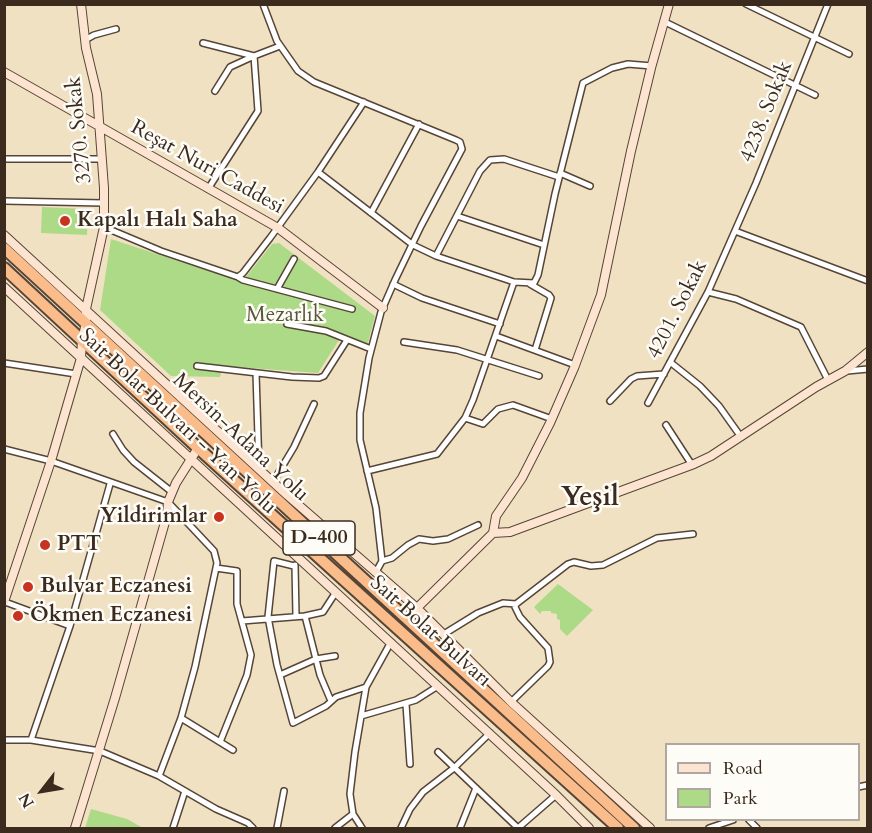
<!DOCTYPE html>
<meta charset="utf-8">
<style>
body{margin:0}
#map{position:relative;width:872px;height:833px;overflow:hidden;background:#f1e1c3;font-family:Cardo,serif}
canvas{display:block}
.frame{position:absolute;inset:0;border:6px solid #3b2a1e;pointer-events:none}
.legend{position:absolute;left:665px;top:743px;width:195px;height:78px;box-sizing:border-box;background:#fdfcf7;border:2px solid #afa8a0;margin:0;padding:8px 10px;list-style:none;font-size:18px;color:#3b2a1e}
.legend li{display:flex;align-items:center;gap:12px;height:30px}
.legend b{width:30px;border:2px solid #afa8a0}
.north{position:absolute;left:12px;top:761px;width:60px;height:60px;-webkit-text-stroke:4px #fdfcf7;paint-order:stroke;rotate:239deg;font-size:16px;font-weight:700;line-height:24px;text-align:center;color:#3b2a1e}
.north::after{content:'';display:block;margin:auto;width:21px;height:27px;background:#3b2a1e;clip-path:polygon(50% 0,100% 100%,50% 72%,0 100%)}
</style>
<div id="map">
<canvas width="872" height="833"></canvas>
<div class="frame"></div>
<ul class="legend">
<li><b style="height:8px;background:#fde4d0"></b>Road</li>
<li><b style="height:16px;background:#acda87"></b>Park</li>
</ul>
<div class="north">N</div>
</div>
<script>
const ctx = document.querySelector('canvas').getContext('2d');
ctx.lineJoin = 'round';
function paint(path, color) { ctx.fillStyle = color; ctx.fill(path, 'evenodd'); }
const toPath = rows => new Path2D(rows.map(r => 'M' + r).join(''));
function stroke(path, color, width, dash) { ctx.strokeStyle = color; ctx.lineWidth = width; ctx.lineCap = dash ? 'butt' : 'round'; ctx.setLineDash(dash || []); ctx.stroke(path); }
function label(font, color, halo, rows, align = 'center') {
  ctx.font = font + ' Cardo,serif'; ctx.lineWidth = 5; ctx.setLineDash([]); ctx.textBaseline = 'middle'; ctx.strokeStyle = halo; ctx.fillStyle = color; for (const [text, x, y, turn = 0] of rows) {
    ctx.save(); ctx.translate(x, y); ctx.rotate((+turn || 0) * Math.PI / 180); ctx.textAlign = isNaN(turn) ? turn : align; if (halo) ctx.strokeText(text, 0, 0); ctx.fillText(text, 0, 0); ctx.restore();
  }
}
paint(toPath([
 [42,207,88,209,87,235,41,233],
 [111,239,242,282,272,244,279,243,375,316,367,347,339,340,318,373,223,366,220,377,171,376,100,310],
 [558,584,593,610,567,636,560,629,560,620,557,619,557,614,551,613,551,611,542,611,540,614,534,607],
 [91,809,127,819,143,828,85,828]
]), '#acda87');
const street = toPath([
 [263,4,277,41,298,71,314,82,456,140,460,142,462,149,421,226,395,280,381,312,369,358,360,413,360,440,376,508,382,561,376,572],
 [746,4,849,54],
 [665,22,815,95],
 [85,40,94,35,116,29],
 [203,43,254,56,280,46],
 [4,159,102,159],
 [318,172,413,245,436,256,514,282,534,283,538,275,555,194,583,83,612,68,628,64,652,66],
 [560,173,590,186],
 [208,189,258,111,254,56,230,67,215,91],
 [4,201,104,203],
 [371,213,419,124],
 [457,216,544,245],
 [104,227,161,251,238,277,243,280,352,309],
 [735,231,868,281],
 [436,256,480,171,490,160,504,159,559,177],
 [238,277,243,273,270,238,318,172,364,102],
 [393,284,422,298,500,324],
 [530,284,549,295,551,298,535,350],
 [277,289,294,259],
 [708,292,736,299,801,327,828,380],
 [287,324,326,331,371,349],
 [496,336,575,365],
 [404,342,457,350,539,376],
 [670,362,700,386,719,406,741,437],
 [4,363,76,374],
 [197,366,292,377,319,378,324,376,347,340],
 [847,371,868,369],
 [256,373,259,469],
 [610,401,631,379,637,376,664,374],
 [648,403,708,292,756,183,828,4],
 [465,418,483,424,498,409,513,405,552,419],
 [666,425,692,465],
 [113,434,123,450,134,462,172,492],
 [4,449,51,461,168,502,214,551,217,563,195,667,181,718,159,776],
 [367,471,437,454,465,418,473,400,514,282],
 [273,482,294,447,314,404],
 [382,561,392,558,408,545,419,539,433,541,448,539,478,525],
 [295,565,296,616],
 [294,566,274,561,268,617,277,665,293,723,326,706,336,697,366,687],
 [216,568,237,571,237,604,251,655,247,675,220,742],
 [5,602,70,626],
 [242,621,305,616],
 [444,634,478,613,503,603,516,604],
 [280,675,316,659,335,656],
 [331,701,320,675,305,616,323,612,336,592],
 [511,702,548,666,550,662,548,648,520,617,515,607,516,604,568,564,574,562,591,566,603,565,657,538,693,534],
 [406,704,410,764],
 [361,716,416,700,438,686],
 [181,718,233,750],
 [4,740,31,740,100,751,159,776,216,809,248,823,253,828],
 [31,740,70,626,110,484],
 [438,752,518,828],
 [858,787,868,785],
 [749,820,757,828],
 [173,828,185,791],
 [277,828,284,791],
 [335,828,353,814],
 [362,828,353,814,350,794,355,752,366,687,391,642],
 [401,828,410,809,423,792,454,768,490,733],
 [460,828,476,788],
 [518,828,556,795],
 [709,828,733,820]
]);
const secondary = toPath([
 [4,72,278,228,383,308],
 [4,235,287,495,417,608,511,702,650,828],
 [4,287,556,795,589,828],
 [493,533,510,532,694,464,711,456,816,387,845,371,868,352],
 [4,602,51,461,81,358,82,340,86,323,86,309,104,227,104,188,97,94,86,48,81,4],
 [417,608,493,533,496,516,522,478,550,423,574,368,601,295,631,151,651,68,669,4],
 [75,828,115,698,167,515,168,502,176,483,198,448]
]);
const highway = toPath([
 [4,248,634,828],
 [4,268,198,448,618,828]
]);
stroke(street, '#564537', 8);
stroke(secondary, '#564537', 10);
stroke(highway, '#564537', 14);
stroke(street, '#fff', 5);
stroke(secondary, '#fde4d0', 8);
stroke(highway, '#f9bc8a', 10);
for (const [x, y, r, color] of [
 [65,221,6,"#c8321e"],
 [219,517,6,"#c8321e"],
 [45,545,6,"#c8321e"],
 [28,587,6,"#c8321e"],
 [18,616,6,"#c8321e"]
]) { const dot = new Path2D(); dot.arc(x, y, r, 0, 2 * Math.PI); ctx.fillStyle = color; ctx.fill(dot); stroke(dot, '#fdfcf7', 2); }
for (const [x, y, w] of [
 [319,538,72]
]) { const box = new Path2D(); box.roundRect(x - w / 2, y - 17, w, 34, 4.5); ctx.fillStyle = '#fdfcf7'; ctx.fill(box); stroke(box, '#3b2a1e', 1.5); }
label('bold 20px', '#3b2a1e', null, [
 ["D-400",319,538]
]);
label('21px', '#3b2a1e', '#fdfcf7', [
 ["4238. Sokak",767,112,-68],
 ["3270. Sokak",80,130,-96],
 ["Reşat Nuri Caddesi",207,168,29],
 ["4201. Sokak",678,310,-63],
 ["Sait Bolat Bulvarı - Yan Yolu",177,422,43],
 ["Mersin-Adana Yolu",240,438,43],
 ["Sait Bolat Bulvarı",430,632,42]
]);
label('bold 21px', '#3b2a1e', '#fdfcf7', [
 ["Kapalı Halı Saha",77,221],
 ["Yildirimlar",207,517,"right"],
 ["PTT",57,545],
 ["Bulvar Eczanesi",40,587],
 ["Ökmen Eczanesi",30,616]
], 'left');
label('21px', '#575638', '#fdfcf7', [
 ["Mezarlık",285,316]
]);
label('bold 27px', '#3b2a1e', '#fdfcf7', [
 ["Yeşil",590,499]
]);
</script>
